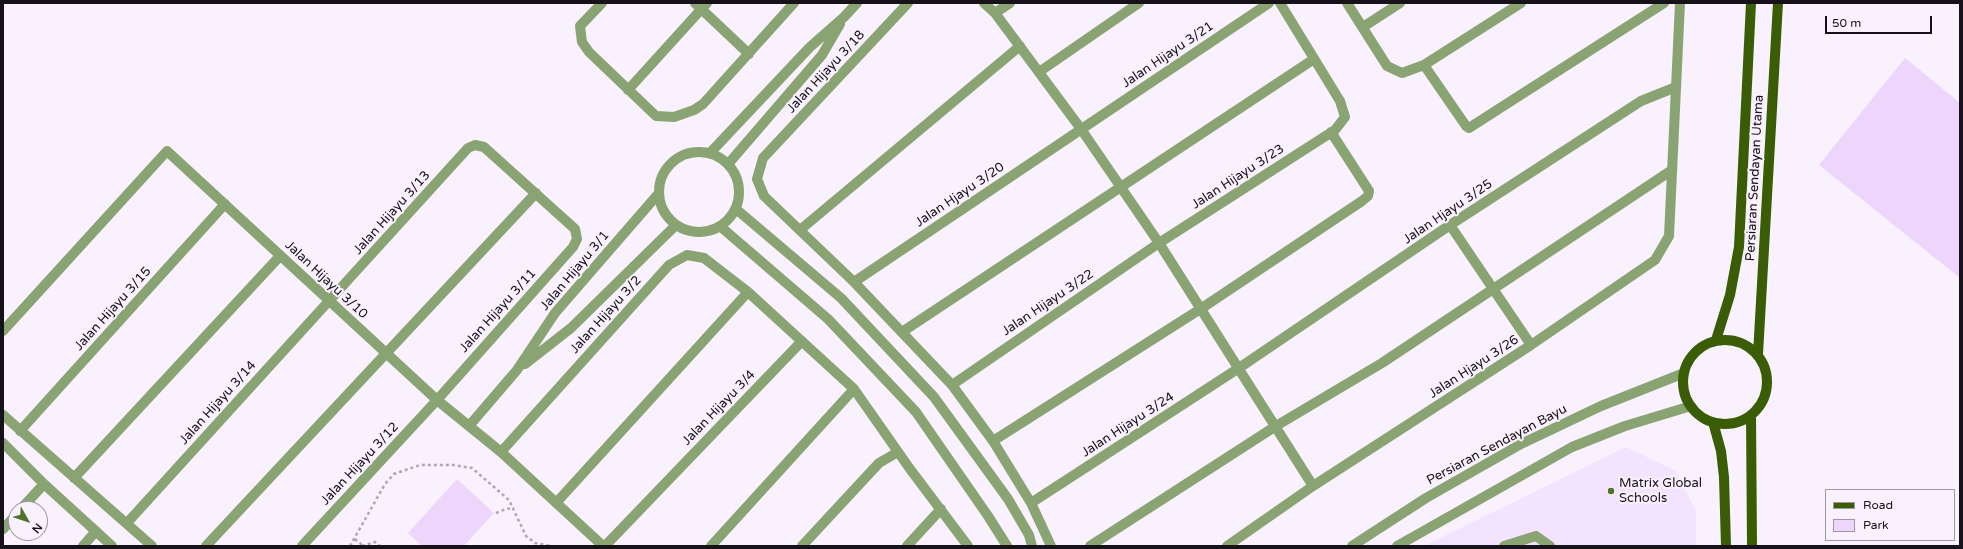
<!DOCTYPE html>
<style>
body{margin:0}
#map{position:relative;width:1963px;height:549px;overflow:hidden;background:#f9f1fd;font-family:"Varela Round",sans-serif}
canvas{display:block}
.frame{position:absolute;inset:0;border:4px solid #171219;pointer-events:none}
.legend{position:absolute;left:1825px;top:489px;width:130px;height:52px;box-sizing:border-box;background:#f9f1fd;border:1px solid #9f98a2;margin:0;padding:5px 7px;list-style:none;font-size:12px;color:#171219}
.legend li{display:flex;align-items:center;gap:8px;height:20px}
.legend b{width:20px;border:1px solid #9f98a2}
.north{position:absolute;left:8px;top:501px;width:40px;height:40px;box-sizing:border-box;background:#f9f1fd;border:1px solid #9f98a2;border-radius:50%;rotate:129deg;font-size:11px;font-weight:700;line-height:16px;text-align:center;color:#171219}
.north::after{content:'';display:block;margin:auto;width:14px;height:18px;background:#4f7128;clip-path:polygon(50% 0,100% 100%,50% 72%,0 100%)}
.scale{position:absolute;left:1825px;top:16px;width:107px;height:18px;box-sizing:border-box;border:2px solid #171219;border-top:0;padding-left:5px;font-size:12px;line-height:14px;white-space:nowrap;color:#171219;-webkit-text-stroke:3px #f9f1fd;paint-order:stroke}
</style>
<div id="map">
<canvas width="1963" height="549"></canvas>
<div class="frame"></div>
<ul class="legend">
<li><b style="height:5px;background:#395c04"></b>Road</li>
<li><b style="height:11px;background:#edd5fb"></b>Park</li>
</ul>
<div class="north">N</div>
<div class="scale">50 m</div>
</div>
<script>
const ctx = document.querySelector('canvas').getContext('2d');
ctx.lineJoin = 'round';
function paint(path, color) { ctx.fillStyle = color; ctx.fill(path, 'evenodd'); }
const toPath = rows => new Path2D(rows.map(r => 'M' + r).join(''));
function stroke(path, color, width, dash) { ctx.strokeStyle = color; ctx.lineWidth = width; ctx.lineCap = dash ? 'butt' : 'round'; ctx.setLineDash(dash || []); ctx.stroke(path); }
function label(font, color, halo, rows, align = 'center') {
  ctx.font = font + ' "Varela Round",sans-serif'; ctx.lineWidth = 4; ctx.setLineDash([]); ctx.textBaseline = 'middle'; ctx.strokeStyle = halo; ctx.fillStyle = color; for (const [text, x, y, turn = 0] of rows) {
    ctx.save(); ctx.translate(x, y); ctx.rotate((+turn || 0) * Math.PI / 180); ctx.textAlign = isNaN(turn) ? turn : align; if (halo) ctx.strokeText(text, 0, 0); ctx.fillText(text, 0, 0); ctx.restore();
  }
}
paint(toPath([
 [1626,447,1676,471,1696,511,1696,546,1424,546]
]), '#f4e3fe');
paint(toPath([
 [1905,58,1960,103,1960,278,1819,165],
 [457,479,494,513,464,546,422,546,408,533]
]), '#edd5fb');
stroke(toPath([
 [496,513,506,509,514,508],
 [355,539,362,545],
 [350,546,385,484,394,474,420,465,453,465,472,468,509,500,526,536,535,543,551,546],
 [362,546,375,542,380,546]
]), '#afa8b2', 2.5, [3, 3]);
stroke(toPath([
 [602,3,580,26,582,42,589,52,656,116,674,117,694,110,703,104,794,3],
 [695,3,749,54],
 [908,3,763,158,757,179,764,196,854,282,952,385,993,441],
 [984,3,995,13,1081,129,1159,243,1313,486],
 [1347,3,1387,66,1402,73,1424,65,1521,3],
 [995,13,1010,3],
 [1363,27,1400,3],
 [1424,65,1466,126,1469,128,1664,3],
 [1039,72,1139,3],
 [628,90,707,3],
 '659 192a40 40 0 1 1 80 0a40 40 0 1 1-80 0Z',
 [710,153,810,47,844,17,857,3],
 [729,163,822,55,840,24],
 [736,209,841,298,934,397,1008,499,1029,535,1032,546],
 [1450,225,1531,345],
 [721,227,828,319,916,412,988,516,1007,546],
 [800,230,1020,46],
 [854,282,1269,3],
 [3,331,167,151,437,400,501,452,603,546],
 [902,332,1314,59],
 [525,364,571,328,676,225],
 [952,385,1159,243,1335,130,1345,117,1340,101,1280,3],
 [3,415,152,546],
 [469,426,517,370,555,313,659,193],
 [20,431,225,204],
 [3,443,44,484,112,546],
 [501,452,669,265,687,255,704,258,748,292,854,389,910,469,968,546],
 [74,478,280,256],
 [556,503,748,292],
 [1031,503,1239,368,1450,225,1641,101,1676,87],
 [21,509,44,484],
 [127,523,468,148,475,145,484,147,575,229,577,239,573,247,437,400,302,546],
 [3,529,16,515],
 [83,546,96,531],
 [206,546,536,193],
 [605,546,802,341],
 [711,546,854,389],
 [802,546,879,463,898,452],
 [907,546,941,509],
 [1051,546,1031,503,993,441,1202,308,1362,201,1368,196,1369,191,1331,132],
 [1090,546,1276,426,1382,363,1672,170],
 [1227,546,1313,486,1531,345,1655,260,1669,236,1680,3],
 [1352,546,1426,498,1521,444,1601,406,1684,373],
 [1397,546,1572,447,1625,426,1691,406],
 [1504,546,1536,536,1550,546]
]), '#89a372', 10);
stroke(toPath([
 '1683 382a42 42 0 1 1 84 0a42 42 0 1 1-84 0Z',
 [1716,340,1730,295,1739,247,1751,3],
 [1758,354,1778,3],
 [1751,415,1752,546],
 [1713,422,1721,451,1724,477,1726,546]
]), '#395c04', 10);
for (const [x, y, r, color] of [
 [1611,491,4,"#4f7128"]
]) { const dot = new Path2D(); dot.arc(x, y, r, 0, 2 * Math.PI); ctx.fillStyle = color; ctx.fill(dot); stroke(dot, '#f9f1fd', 1.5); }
label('13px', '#171219', '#f9f1fd', [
 ["Jalan Hijayu 3/21",1168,55,-34],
 ["Jalan Hijayu 3/18",826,72,-47],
 ["Jalan Hijayu 3/23",1238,177,-33],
 ["Persiaran Sendayan Utama",1755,178,-87],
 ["Jalan Hjayu 3/20",960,195,-34],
 ["Jalan Hjayu 3/25",1448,212,-34],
 ["Jalan Hijayu 3/13",392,213,-48],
 ["Jalan Hijayu 3/1",575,271,-50],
 ["Jalan Hijayu 3/10",326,280,43],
 ["Jalan Hijayu 3/22",1048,303,-34],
 ["Jalan Hijayu 3/15",113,309,-48],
 ["Jalan Hijayu 3/11",498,311,-48],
 ["Jalan Hijayu 3/2",606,315,-48],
 ["Jalan Hjayu 3/26",1474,367,-33],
 ["Jalan Hijayu 3/14",218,403,-48],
 ["Jalan Hijayu 3/4",719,408,-46],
 ["Jalan Hijayu 3/24",1128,425,-33],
 ["Persiaran Sendayan Bayu",1497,445,-28],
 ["Jalan Hijayu 3/12",360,464,-47]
]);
label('13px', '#171219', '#f9f1fd', [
 ["Matrix Global",1619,484],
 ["Schools",1619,499]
], 'left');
</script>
